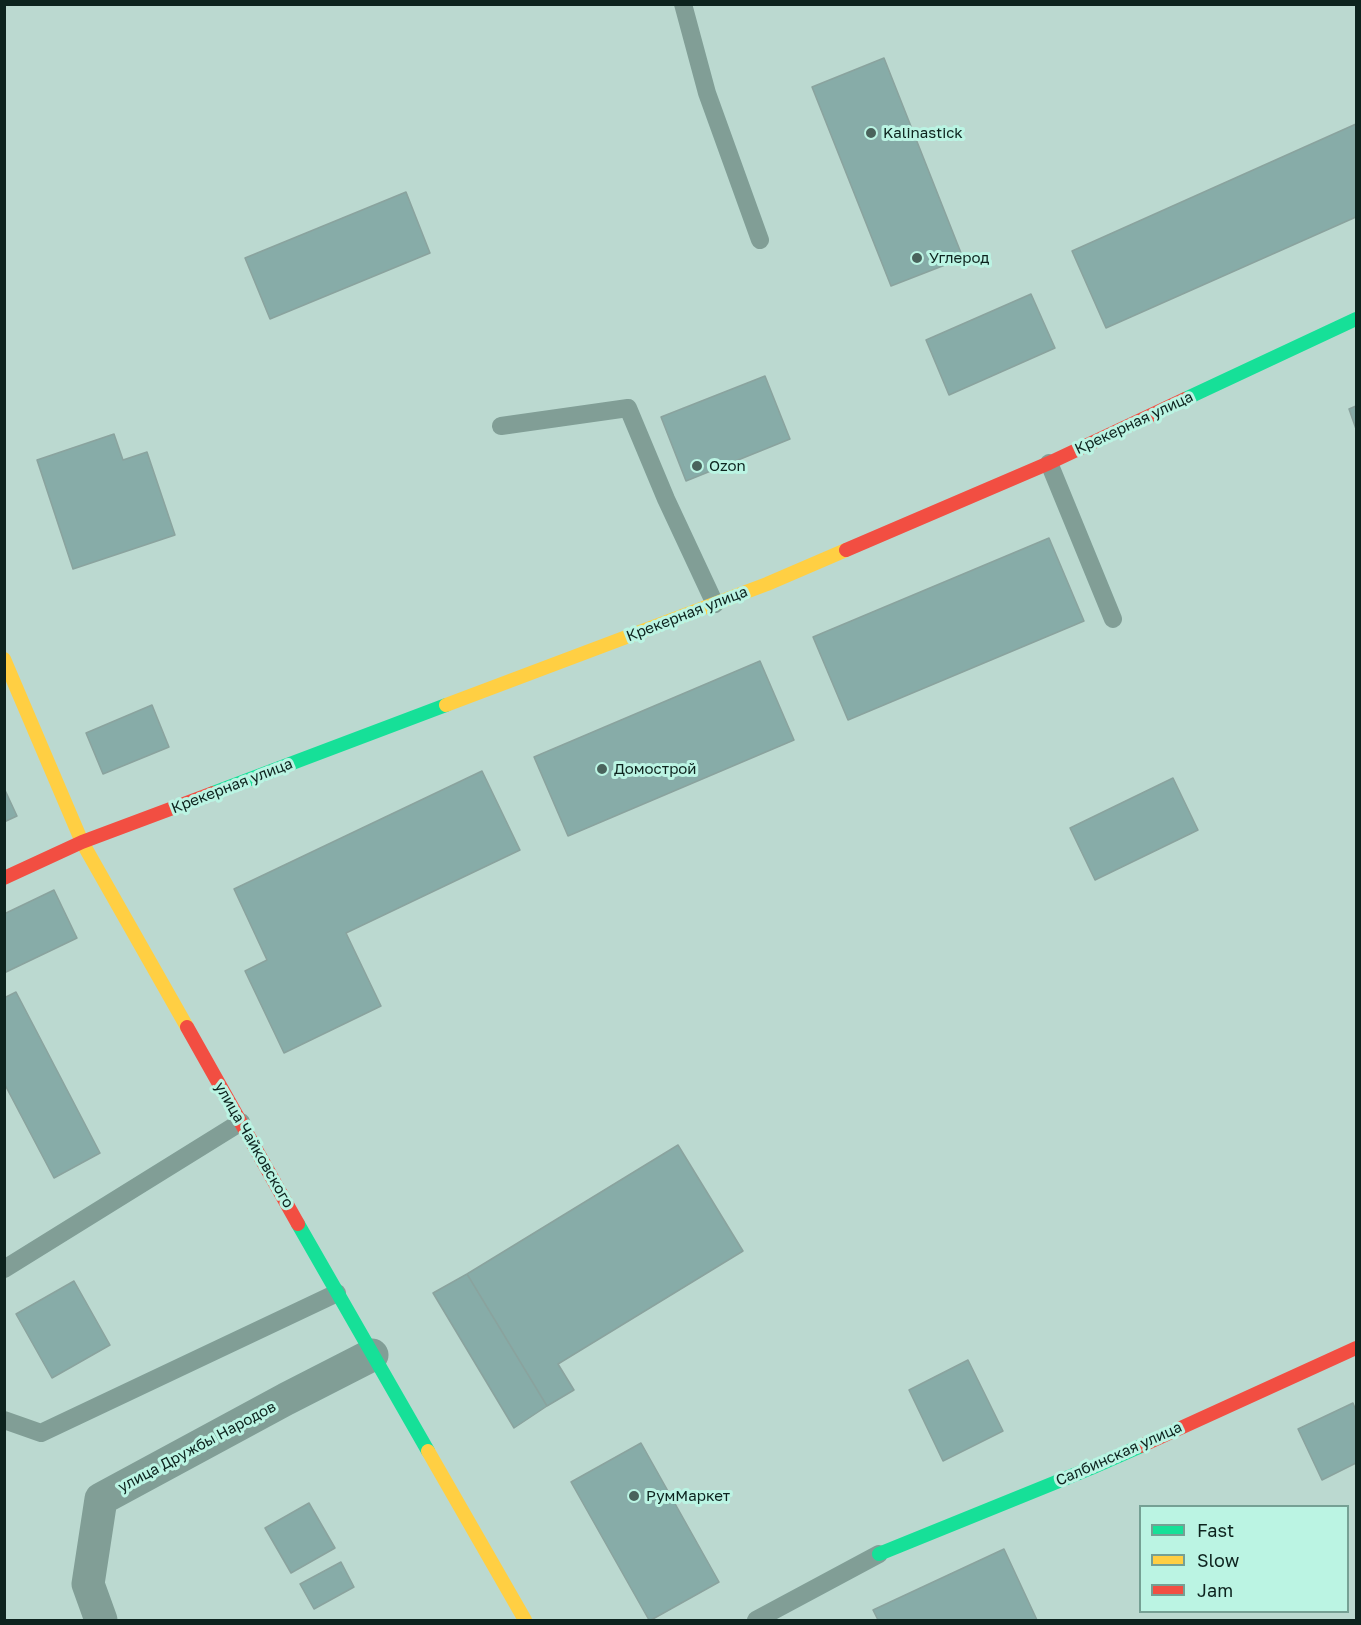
<!DOCTYPE html>
<meta charset="utf-8">
<style>
body{margin:0}
#map{position:relative;width:1361px;height:1625px;overflow:hidden;background:#bbd9d0;font-family:"Golos Text",sans-serif}
canvas{display:block}
.frame{position:absolute;inset:0;border:6px solid #0d231e;pointer-events:none}
.legend{position:absolute;left:1139px;top:1505px;width:210px;height:108px;box-sizing:border-box;background:#bbf4e3;border:2px solid #75a094;margin:0;padding:8px 10px;list-style:none;font-size:18px;color:#0d231e}
.legend li{display:flex;align-items:center;gap:12px;height:30px}
.legend b{width:30px;border:2px solid #75a094}
</style>
<div id="map">
<canvas width="1361" height="1625"></canvas>
<div class="frame"></div>
<ul class="legend">
<li><b style="height:8px;background:#16e098"></b>Fast</li>
<li><b style="height:8px;background:#ffcf43"></b>Slow</li>
<li><b style="height:8px;background:#f24e42"></b>Jam</li>
</ul>
</div>
<script>
const ctx = document.querySelector('canvas').getContext('2d');
ctx.lineJoin = 'round';
function paint(path, color) { ctx.fillStyle = color; ctx.fill(path, 'evenodd'); }
const toPath = rows => new Path2D(rows.map(r => 'M' + r).join(''));
function stroke(path, color, width, dash) { ctx.strokeStyle = color; ctx.lineWidth = width; ctx.lineCap = dash ? 'butt' : 'round'; ctx.setLineDash(dash || []); ctx.stroke(path); }
function label(font, color, halo, rows, align = 'center') {
  ctx.font = font + ' "Golos Text",sans-serif'; ctx.lineWidth = 6; ctx.setLineDash([]); ctx.textBaseline = 'middle'; ctx.strokeStyle = halo; ctx.fillStyle = color; for (const [text, x, y, turn = 0] of rows) {
    ctx.save(); ctx.translate(x, y); ctx.rotate((+turn || 0) * Math.PI / 180); ctx.textAlign = isNaN(turn) ? turn : align; if (halo) ctx.strokeText(text, 0, 0); ctx.fillText(text, 0, 0); ctx.restore();
  }
}
const building = toPath([
 [884,58,963,258,891,286,812,87,884,58],
 [1356,124,1356,217,1106,328,1072,251,1356,124],
 [406,192,430,253,270,319,245,258,406,192],
 [1031,294,1055,348,949,395,926,340,1031,294],
 [765,376,790,439,686,481,661,417,765,376],
 [1356,406,1356,429,1349,409,1356,406],
 [114,434,123,460,147,452,175,535,73,569,37,460,114,434],
 [1049,538,1084,621,848,720,813,637,1049,538],
 [760,661,794,740,568,836,534,757,760,661],
 [152,705,169,747,103,774,86,733,152,705],
 [482,771,520,850,346,933,381,1006,284,1053,245,971,267,960,234,889,482,771],
 [1173,778,1198,830,1095,880,1070,828,1173,778],
 [4,788,17,816,4,822,4,788],
 [54,890,77,938,4,973,4,914,54,890],
 [16,992,100,1153,54,1178,4,1083,4,998,16,992],
 [678,1145,743,1251,558,1364,574,1390,547,1406,467,1274,678,1145],
 [467,1274,547,1406,514,1428,433,1293,467,1274],
 [74,1281,110,1345,52,1378,16,1314,74,1281],
 [968,1360,1003,1431,943,1461,909,1390,968,1360],
 [1353,1403,1356,1411,1356,1463,1322,1480,1298,1429,1353,1403],
 [641,1443,719,1582,651,1620,649,1620,571,1482,641,1443],
 [309,1503,335,1548,291,1573,265,1528,309,1503],
 [1004,1549,1037,1620,878,1620,873,1610,1004,1549],
 [341,1562,354,1587,314,1609,300,1584,341,1562]
]);
paint(building, '#87aca8');
stroke(building, '#8aa39e', 1.5);
stroke(toPath([
 [683,4,707,93,760,240],
 [501,426,628,408,666,499,715,604],
 [1049,463,1113,619],
 [4,1269,241,1122],
 [4,1420,41,1433,337,1293],
 [756,1620,879,1554]
]), '#819e96', 18);
stroke(toPath([
 [101,1620,88,1584,101,1499,286,1399,372,1355]
]), '#819e96', 33);
stroke(toPath([
 [1185,399,1356,319],
 [213,793,446,705],
 [298,1224,428,1451],
 [879,1554,1091,1468,1141,1446]
]), '#16e098', 14);
stroke(toPath([
 [4,659,82,842,187,1027],
 [446,705,767,584,846,550],
 [428,1451,525,1620]
]), '#ffcf43', 14);
stroke(toPath([
 [846,550,1049,463,1185,399],
 [4,878,82,842,213,793],
 [187,1027,298,1224],
 [1141,1446,1356,1348]
]), '#f24e42', 14);
for (const [x, y, r, color] of [
 [871,133,6,"#4a635c"],
 [917,258,6,"#4a635c"],
 [697,466,6,"#4a635c"],
 [602,769,6,"#4a635c"],
 [634,1496,6,"#4a635c"]
]) { const dot = new Path2D(); dot.arc(x, y, r, 0, 2 * Math.PI); ctx.fillStyle = color; ctx.fill(dot); stroke(dot, '#bbf4e3', 2); }
label('15px', '#0d231e', '#bbf4e3', [
 ["Kalinastick",883,133],
 ["Углерод",929,258],
 ["Ozon",709,466],
 ["Домострой",614,769],
 ["РумМаркет",646,1496]
], 'left');
label('15px', '#0d231e', '#bbf4e3', [
 ["Крекерная улица",1134,423,-25],
 ["Крекерная улица",687,614,-21],
 ["Крекерная улица",232,786,-21],
 ["улица Чайковского",254,1145,60],
 ["улица Дружбы Народов",197,1447,-28],
 ["Салбинская улица",1119,1454,-24]
]);
</script>
